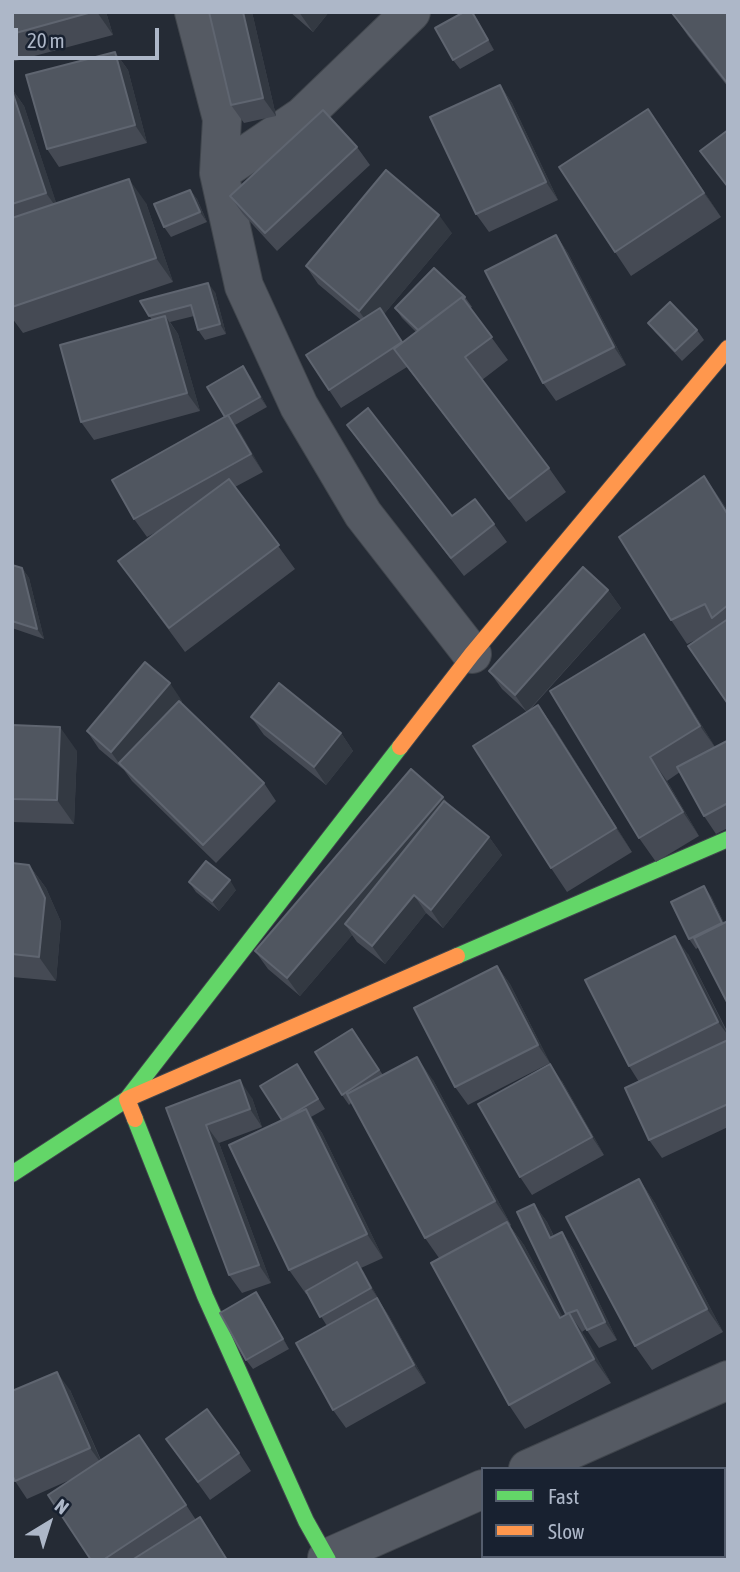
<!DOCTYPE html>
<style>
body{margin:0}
#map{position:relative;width:740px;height:1572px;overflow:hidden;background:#252b35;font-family:"Asap Condensed",sans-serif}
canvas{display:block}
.frame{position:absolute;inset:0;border:14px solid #adb7c8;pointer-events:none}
.legend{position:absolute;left:481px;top:1467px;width:245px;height:91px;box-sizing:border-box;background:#182130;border:2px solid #545d6d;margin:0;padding:9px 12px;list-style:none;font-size:21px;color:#adb7c8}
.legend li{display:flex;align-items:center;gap:14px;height:35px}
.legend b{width:35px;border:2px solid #545d6d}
.north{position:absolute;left:14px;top:1488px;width:70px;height:70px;-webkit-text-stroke:5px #182130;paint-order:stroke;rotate:38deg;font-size:19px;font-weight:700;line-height:28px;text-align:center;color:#adb7c8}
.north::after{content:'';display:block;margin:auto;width:24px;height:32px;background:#adb7c8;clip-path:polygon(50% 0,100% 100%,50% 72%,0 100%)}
.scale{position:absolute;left:14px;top:28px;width:145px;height:32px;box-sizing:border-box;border:4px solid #adb7c8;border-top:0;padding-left:9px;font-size:21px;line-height:24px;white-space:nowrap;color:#adb7c8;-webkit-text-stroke:5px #182130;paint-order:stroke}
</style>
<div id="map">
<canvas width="740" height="1572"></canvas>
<div class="frame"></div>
<ul class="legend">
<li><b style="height:9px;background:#63d668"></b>Fast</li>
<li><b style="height:9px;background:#ff974d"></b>Slow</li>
</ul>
<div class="north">N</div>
<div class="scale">20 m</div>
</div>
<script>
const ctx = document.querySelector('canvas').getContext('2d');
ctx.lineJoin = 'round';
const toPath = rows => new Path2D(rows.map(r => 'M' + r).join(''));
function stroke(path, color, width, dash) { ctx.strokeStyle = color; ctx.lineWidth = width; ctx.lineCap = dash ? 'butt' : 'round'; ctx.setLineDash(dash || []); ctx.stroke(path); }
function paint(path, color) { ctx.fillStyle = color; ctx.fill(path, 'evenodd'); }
const street = toPath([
 [194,12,222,119,219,173,244,286,299,406,363,514,472,654],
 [219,173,303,116,411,12],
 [528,1469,728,1380],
 [327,1558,483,1489]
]);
const fast = toPath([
 [457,956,728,839],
 [135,1119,205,1296,306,1521,328,1560],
 [12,1174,127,1099,400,747]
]);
const slow = toPath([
 [400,747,472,654,728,348],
 [135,1119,127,1099,457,956]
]);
stroke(street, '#41464d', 40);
stroke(fast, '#41464d', 18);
stroke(slow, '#41464d', 18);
stroke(street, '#555a63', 38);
stroke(fast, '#63d668', 16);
stroke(slow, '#ff974d', 16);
paint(toPath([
 [12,12,106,12,113,35,12,62],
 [209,12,252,12,276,116,244,123,231,105],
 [290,12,329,12,313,32],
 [728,12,728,87,688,36,672,13],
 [477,19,494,50,460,69,453,60],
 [115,52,128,70,147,143,59,167,47,149],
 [500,85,512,103,558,200,489,232,476,214],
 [12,89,24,106,56,203,146,203,173,282,23,333,12,318],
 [648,109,721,217,631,276,615,252],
 [357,147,370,165,277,251,243,214,230,196],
 [190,190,197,199,207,222,171,237,164,227],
 [452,233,384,314,403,342,416,332,402,318,395,308,465,297,472,307,470,308,508,360,482,380,549,468,566,492,526,522,407,367,341,408,329,390,361,320,318,284,306,266],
 [556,235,568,253,626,365,556,401,543,383],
 [215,292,226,334,205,340,198,330,194,316,170,322,178,334,200,411,94,440,81,422,152,320,140,301],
 [648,323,697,330,704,340,682,361,655,332],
 [250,376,267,407,235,425,263,472,235,487,295,569,185,652,118,561,160,530,147,537,134,519,225,417],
 [347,425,452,516,494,524,507,542,464,576,360,443],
 [704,476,728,511,728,704,700,638,687,644,671,620],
 [12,565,22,568,29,578,44,639,12,628],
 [608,590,621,608,528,712,538,705,555,729,632,852,567,892,551,868,527,712,502,689,489,671],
 [660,658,715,747,728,742,728,828,716,834,704,816,680,772,667,781,699,836,656,862,639,838],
 [182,701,181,703,264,783,276,801,216,863,132,781,124,770,99,749,87,731],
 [251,717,341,733,353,751,326,785,264,735],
 [12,725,77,751,74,824,12,822],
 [443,797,448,804,489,837,502,855,443,928,426,913,385,964,357,942,352,935,300,996,268,969,255,951],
 [12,863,29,865,46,888,61,922,56,981,12,977],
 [189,882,236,890,219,911,196,892],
 [711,896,724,923,699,947,696,949,689,939],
 [688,954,728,1033,728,1127,662,1158,649,1140,639,1082,629,1066],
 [497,966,510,984,550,1063,468,1105,455,1087],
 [352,1029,383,1075,433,1080,511,1225,510,1226,524,1245,562,1316,566,1314,534,1204,547,1222,554,1236,562,1232,574,1250,617,1340,599,1348,586,1329,582,1332,611,1383,525,1429,509,1405,439,1258,425,1238,352,1102,349,1105,342,1095],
 [297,1064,325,1109,311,1117,322,1133,383,1258,361,1268,378,1298,377,1298,389,1316,426,1383,346,1428,333,1410,327,1326,307,1294,306,1294,289,1270,282,1120],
 [562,1081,604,1155,532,1195,520,1177],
 [252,1098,262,1127,219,1143,271,1283,242,1293,229,1275,166,1108],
 [639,1179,655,1203,723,1332,652,1370,635,1346],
 [263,1302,289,1349,253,1369,246,1360],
 [70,1390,101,1460,152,1453,196,1520,200,1517,228,1560,91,1560,72,1479,27,1499,15,1481],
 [166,1439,239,1453,251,1471,210,1500]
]), '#454a54');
paint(toPath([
 [97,12,106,12,113,35],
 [243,12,252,12,276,116,263,98],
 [299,12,329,12,313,32],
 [472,12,477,19,494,50,488,40],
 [115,52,128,70,147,143,135,125],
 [500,85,512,103,558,200,546,182],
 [12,89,24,106,59,211,46,193],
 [648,109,665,133,721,217,704,193],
 [129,179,146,203,173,282,156,258],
 [190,190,197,199,207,222,200,212],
 [439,215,452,233,384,314,415,361,372,329,359,311],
 [556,235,568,253,626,365,614,347],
 [208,283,215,292,226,334,220,324],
 [165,316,178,334,200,411,187,393],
 [243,366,250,376,267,407,260,397],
 [228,415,241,433,263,472,251,454],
 [704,476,721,500,728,511,728,515],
 [22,568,29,578,44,639,37,629],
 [608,590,621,608,527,712,515,695],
 [644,634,660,658,717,750,700,726],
 [170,683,182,701,125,769,119,763,124,770,111,752],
 [538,705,555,729,632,852,616,828],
 [60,727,77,751,74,824,57,800],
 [341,733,353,751,326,785,314,767],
 [650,757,667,781,699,836,683,812],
 [443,797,455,815,345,924,352,935,300,996,287,978],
 [489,837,502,855,443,928,431,910],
 [29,865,46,888,61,922,56,981,39,957],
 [230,880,236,890,219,911,212,901],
 [704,886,711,896,728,931,722,923],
 [414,895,426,913,385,964,372,946],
 [675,936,688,954,728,1035,718,1022],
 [497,966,510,984,550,1063,538,1045],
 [417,1057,433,1080,511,1225,495,1201],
 [550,1064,562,1081,604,1155,592,1137],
 [240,1080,252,1098,262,1127,250,1109],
 [306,1109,322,1133,383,1258,367,1234],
 [206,1125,219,1143,271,1283,259,1265],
 [639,1179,655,1203,723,1332,707,1309],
 [534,1204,547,1222,563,1256,550,1238],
 [507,1222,524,1245,576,1341,560,1318],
 [562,1232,574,1250,617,1340,605,1322],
 [357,1262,364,1272,378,1298,371,1288],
 [256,1292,263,1302,289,1349,283,1339],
 [377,1298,389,1316,426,1383,414,1365],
 [569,1313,585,1336,611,1383,594,1359],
 [57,1372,70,1390,103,1466,90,1448],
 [200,1517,216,1541,228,1560,227,1560],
 [631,1556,637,1556,638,1560,633,1560]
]), '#333942');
const building = toPath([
 [12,12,92,12,12,34,12,12],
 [209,12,243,12,263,98,231,105,209,12],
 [464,12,472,12,488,40,453,60,435,28,464,12],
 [728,12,728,84,672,13,728,12],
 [115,52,135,125,47,149,26,75,115,52],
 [500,85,546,182,476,214,430,117,500,85],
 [12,91,46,193,12,204,12,91],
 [648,109,704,193,615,252,559,167,648,109],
 [323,110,357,147,265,233,230,196,323,110],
 [728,130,728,187,700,151,728,130],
 [386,170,439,215,359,311,306,266,386,170],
 [129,179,156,258,12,307,12,218,129,179],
 [190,190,200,212,164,227,154,204,190,190],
 [556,235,614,347,543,383,485,271,556,235],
 [434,268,465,297,463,299,462,297,418,330,395,308,434,268],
 [208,283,220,324,198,330,191,305,149,316,140,301,208,283],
 [462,297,492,337,465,357,549,468,509,499,394,349,462,297],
 [670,302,697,330,675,351,648,323,670,302],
 [380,308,402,342,329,390,306,355,380,308],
 [165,316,187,393,81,422,60,345,165,316],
 [243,366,260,397,225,417,207,387,243,366],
 [368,408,452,516,475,499,494,524,451,558,347,425,368,408],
 [228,415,251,454,134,519,112,480,228,415],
 [704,476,728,515,728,605,712,618,705,604,671,620,619,537,704,476],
 [229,479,279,545,169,628,118,561,229,479],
 [12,565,22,568,37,629,12,621,12,565],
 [583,567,608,590,515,695,489,671,583,567],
 [728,619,728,704,688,646,728,619],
 [644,634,700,726,650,757,683,812,639,838,550,691,644,634],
 [145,662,170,683,111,752,87,731,145,662],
 [279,683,341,733,314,767,251,717,279,683],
 [179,701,264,783,203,845,119,763,179,701],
 [538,705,616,828,551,868,473,746,538,705],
 [12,725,60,727,57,800,12,799,12,725],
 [727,741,728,803,704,816,677,767,727,741],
 [411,769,443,797,287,978,255,951,411,769],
 [444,801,489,837,431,910,414,895,372,946,345,924,444,801],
 [206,861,230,880,212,901,189,882,206,861],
 [12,863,29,865,45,898,39,957,12,954,12,863],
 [704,886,722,923,689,939,671,902,704,886],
 [728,921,728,1004,694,938,728,921],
 [675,936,718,1022,629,1066,585,980,675,936],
 [497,966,538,1045,455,1087,414,1008,497,966],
 [352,1029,379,1070,342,1095,315,1052,352,1029],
 [728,1040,728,1104,649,1140,625,1088,728,1040],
 [417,1057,495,1201,425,1238,347,1094,417,1057],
 [297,1064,318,1099,282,1120,260,1086,297,1064],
 [550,1064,592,1137,520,1177,478,1104,550,1064],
 [240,1080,250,1109,206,1125,259,1265,229,1275,166,1108,240,1080],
 [306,1109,367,1234,289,1270,229,1145,306,1109],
 [639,1179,707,1309,635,1346,566,1217,639,1179],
 [534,1204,550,1238,562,1232,605,1322,587,1330,577,1310,566,1314,517,1212,534,1204],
 [507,1222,560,1318,569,1313,594,1359,509,1405,431,1263,507,1222],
 [357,1262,371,1288,320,1317,306,1291,357,1262],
 [256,1292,283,1339,246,1360,220,1313,256,1292],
 [377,1298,414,1365,333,1410,296,1343,377,1298],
 [57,1372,90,1448,15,1481,12,1475,12,1391,57,1372],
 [207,1409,239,1453,198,1482,166,1439,207,1409],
 [139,1435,186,1505,103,1560,91,1560,48,1495,139,1435],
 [200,1517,227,1560,132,1560,200,1517],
 [512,1556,521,1556,523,1560,505,1560,512,1556],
 [531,1556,631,1556,633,1560,531,1560,530,1557,531,1556]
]);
paint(building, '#505660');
stroke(building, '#5f6570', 2);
</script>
